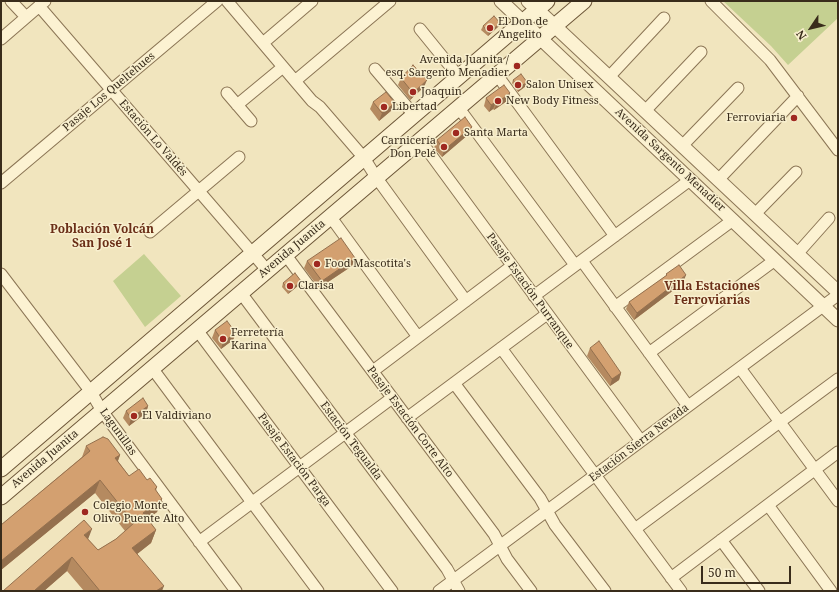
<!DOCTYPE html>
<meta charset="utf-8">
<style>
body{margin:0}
#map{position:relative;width:839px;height:592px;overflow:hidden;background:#f1e5be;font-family:"Noto Serif",serif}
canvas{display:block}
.frame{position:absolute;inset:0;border:2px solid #392c1b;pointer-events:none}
.north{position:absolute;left:791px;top:8px;width:40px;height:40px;-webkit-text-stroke:3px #f8efce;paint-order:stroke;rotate:235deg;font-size:11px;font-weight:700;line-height:16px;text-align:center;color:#392c1b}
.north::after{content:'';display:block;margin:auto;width:14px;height:18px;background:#392c1b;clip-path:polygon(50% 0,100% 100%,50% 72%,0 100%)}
.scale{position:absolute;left:701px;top:566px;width:90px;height:18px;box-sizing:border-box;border:2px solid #392c1b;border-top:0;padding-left:5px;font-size:12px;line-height:14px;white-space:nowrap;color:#392c1b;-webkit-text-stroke:3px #f8efce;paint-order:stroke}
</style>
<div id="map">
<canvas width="839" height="592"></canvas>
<div class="frame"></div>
<div class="north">N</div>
<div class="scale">50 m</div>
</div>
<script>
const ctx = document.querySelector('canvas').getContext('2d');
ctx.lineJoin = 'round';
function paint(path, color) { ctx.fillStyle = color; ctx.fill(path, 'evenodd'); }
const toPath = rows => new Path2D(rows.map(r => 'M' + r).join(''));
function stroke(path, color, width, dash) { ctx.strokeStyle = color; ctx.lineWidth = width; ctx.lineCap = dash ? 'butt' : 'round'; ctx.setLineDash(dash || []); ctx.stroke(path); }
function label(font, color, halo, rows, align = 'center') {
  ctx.font = font + ' "Noto Serif",serif'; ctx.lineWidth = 3; ctx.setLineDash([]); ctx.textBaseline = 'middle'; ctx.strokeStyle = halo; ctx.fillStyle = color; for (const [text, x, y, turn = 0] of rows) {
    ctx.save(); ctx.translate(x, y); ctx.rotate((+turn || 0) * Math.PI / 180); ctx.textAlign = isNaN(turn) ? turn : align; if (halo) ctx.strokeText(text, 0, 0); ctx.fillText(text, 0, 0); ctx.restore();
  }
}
paint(toPath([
 [723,1,838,1,838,18,788,65,771,46],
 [144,254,181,296,145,327,113,281]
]), '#c5d091');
const minor = toPath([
 [11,1,26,17],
 [227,1,312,101,320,107,364,158,376,177,466,301],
 [711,1,770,60,838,150],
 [39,6,267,270],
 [420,29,459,77],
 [1,39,45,1],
 [263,43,312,1],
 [375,69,414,115],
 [497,75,615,236],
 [609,77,664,18],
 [295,81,390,1],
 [227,93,251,121],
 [237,105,283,67],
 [458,107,575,265],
 [645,111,701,52],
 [420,140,641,441],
 [682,146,738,88],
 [718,180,798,96],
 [1,183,217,1],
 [755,214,796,172],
 [330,216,418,337],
 [150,232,239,157],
 [285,254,494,534,507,559,531,591],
 [797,254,829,218],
 [582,261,688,406],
 [1,274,91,392,102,411,236,591],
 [241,293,447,569,459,591],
 [534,296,690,180],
 [615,307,733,220],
 [197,330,392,591],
 [501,348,681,591],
 [649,353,775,260],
 [152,368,318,591],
 [740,368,838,501],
 [373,371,512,266],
 [454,383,540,498,555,525,605,591],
 [407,418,547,314],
 [768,505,831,591],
 [635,529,838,379],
 [721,540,759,591],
 [199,542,392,398],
 [671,578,838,452],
 [439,591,838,295]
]);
const tertiary = toPath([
 [501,1,838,320],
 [528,1,838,292]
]);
const secondary = toPath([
 [1,469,547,1],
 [1,497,584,1]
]);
stroke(minor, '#8b7555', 13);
stroke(tertiary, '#8b7555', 15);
stroke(secondary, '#6d5638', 17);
stroke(minor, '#fcf2d2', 11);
stroke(tertiary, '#fcf2d2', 13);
stroke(secondary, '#fcf2d2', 15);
paint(toPath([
 [483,26,499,26,488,36,481,30],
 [401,78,424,87,410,100,398,85],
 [513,80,527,82,526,86,518,92,512,83],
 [510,93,507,101,494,110,493,109,489,112,484,106,486,98],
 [373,102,395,103,392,110,379,121,370,109],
 [469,134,442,157,434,148,437,140],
 [355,258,352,266,319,288,304,268,307,261],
 [666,274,683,283,634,320,626,309,629,302,666,276],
 [283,283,299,285,288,294,282,287],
 [215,330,236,333,233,340,221,349,212,338],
 [590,348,621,373,619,380,610,386,587,356],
 [148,406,146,413,129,426,123,418,126,411],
 [86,446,120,455,118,461,129,476,147,480,157,487,156,491,162,499,157,512,148,519,156,530,151,543,137,554,162,591,84,591,67,571,44,591,3,591,88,539,98,550,116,539,125,531,95,493,1,570,1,525,82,457]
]), '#b58a60');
paint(toPath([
 [500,23,499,26,488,36,489,33],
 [427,80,424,87,410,100,413,93],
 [527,82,526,86,518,92,519,88],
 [510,93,507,101,494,110,497,103],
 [496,102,493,109,489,112,491,105],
 [395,103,392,110,379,121,382,113],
 [472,127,469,134,442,157,444,150],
 [355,258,352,266,319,288,322,281],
 [686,275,683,283,634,320,637,313],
 [301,281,299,285,288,294,290,291],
 [236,333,233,340,221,349,223,342],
 [621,373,619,380,610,386,612,379],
 [148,406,146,413,129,426,131,418],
 [120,455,115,468,115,458],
 [100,480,95,493,1,570,1,561],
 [162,499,157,512,138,526,143,513],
 [92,529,87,542,84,535],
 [156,530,151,543,127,562,132,548],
 [72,557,67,571,44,591,34,591],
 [164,586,162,591,156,591]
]), '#94704e');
const building = toPath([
 [494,16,500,23,489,33,483,26,494,16],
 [413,65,427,80,413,93,401,78,413,65],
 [521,74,527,82,519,88,513,80,521,74],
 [504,85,510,93,497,103,496,102,491,105,486,98,504,85],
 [386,92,395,103,382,113,373,102,386,92],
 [465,117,472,127,444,150,437,140,465,117],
 [341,238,355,258,322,281,307,261,341,238],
 [679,265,686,275,637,313,629,302,667,275,666,274,679,265],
 [295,273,301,281,290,291,283,283,295,273],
 [227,321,236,333,223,342,215,330,227,321],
 [599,341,621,373,612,379,590,348,599,341],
 [143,398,148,406,131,418,126,411,143,398],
 [103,437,108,439,120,455,115,458,129,476,139,469,147,480,150,478,157,487,155,489,162,499,143,513,156,530,132,548,164,586,156,591,100,591,72,557,34,591,3,591,84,520,92,529,84,535,98,550,116,539,134,523,100,480,1,561,1,525,90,451,86,446,103,437]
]);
paint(building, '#d3a070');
stroke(building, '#94704e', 1);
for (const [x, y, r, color] of [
 [490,28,4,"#9f2820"],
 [517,66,4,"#9f2820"],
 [518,85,4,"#9f2820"],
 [413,92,4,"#9f2820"],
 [498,101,4,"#9f2820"],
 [384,107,4,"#9f2820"],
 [794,118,4,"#9f2820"],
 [456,133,4,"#9f2820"],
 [444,147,4,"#9f2820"],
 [317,264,4,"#9f2820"],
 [290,286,4,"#9f2820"],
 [223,339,4,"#9f2820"],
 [134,416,4,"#9f2820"],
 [85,512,4,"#9f2820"]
]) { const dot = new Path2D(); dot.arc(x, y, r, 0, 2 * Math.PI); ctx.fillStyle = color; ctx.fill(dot); stroke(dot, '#f8efce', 1.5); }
label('11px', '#392c1b', '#f8efce', [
 ["El Don de",498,22],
 ["Angelito",498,35],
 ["Avenida Juanita /",509,60,"right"],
 ["esq. Sargento Menadier",509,73,"right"],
 ["Salon Unisex",526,85],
 ["Joaquin",421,92],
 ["New Body Fitness",506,101],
 ["Libertad",392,107],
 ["Ferroviaria",786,118,"right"],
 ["Santa Marta",464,133],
 ["Carnicería",436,141,"right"],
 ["Don Pelé",436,154,"right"],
 ["Food Mascotita's",325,264],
 ["Clarisa",298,286],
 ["Ferretería",231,333],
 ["Karina",231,346],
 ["El Valdiviano",142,416],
 ["Colegio Monte",93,506],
 ["Olivo Puente Alto",93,519]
], 'left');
label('11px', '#392c1b', '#f8efce', [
 ["Pasaje Los Queltehues",109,92,-40],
 ["Estación Lo Valdés",153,138,49],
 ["Avenida Sargento Menadier",670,160,43],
 ["Avenida Juanita",292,249,-40],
 ["Pasaje Estación Purranque",530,291,54],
 ["Pasaje Estación Corte Alto",410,422,53],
 ["Lagunillas",118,432,54],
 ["Estación Tegualda",351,441,53],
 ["Estación Sierra Nevada",639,443,-37],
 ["Avenida Juanita",45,459,-40],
 ["Pasaje Estación Parga",294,460,53]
]);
label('bold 12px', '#6a2e17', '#f8efce', [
 ["Población Volcán",102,230],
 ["San José 1",102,244],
 ["Villa Estaciones",712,287],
 ["Ferroviarias",712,301]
]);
</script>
